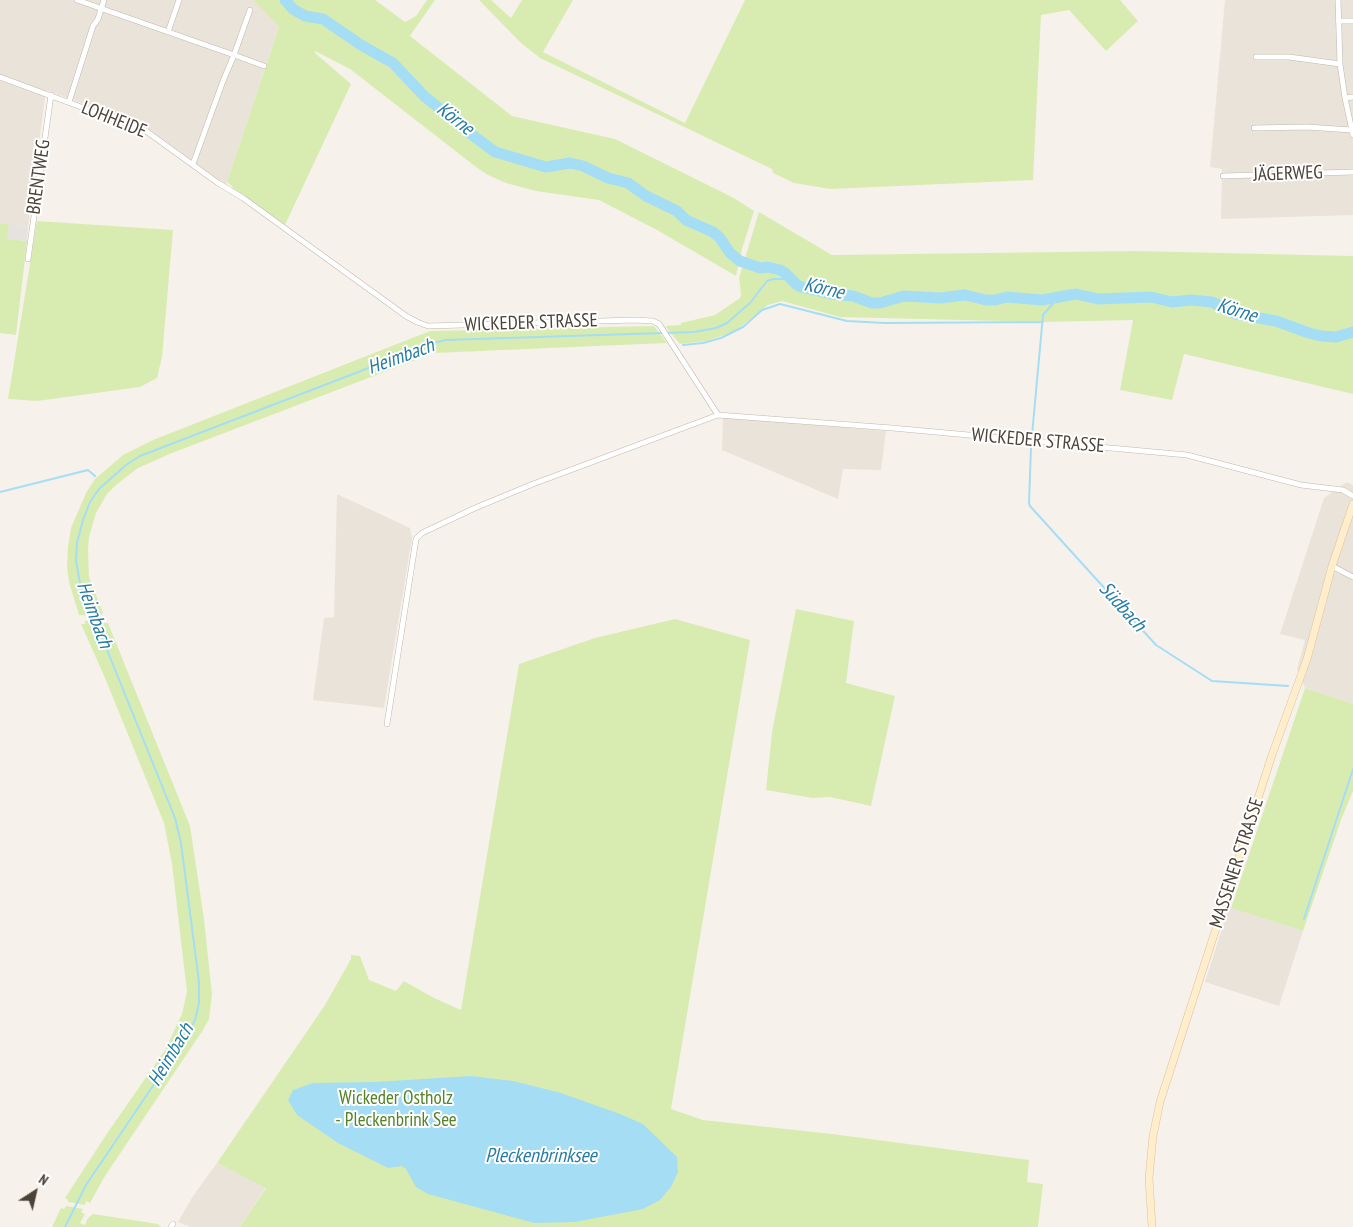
<!DOCTYPE html>
<meta charset="utf-8">
<style>
body{margin:0}
#map{position:relative;width:1353px;height:1227px;overflow:hidden;background:#f6f2eb;font-family:"PT Sans Narrow",sans-serif}
canvas{display:block}
.north{position:absolute;left:10px;top:1167px;width:50px;height:50px;-webkit-text-stroke:4px #fff;paint-order:stroke;rotate:35deg;font-size:14px;font-weight:700;line-height:20px;text-align:center;color:#4b4238}
.north::after{content:'';display:block;margin:auto;width:18px;height:22px;background:#4b4238;clip-path:polygon(50% 0,100% 100%,50% 72%,0 100%)}
</style>
<div id="map">
<canvas width="1353" height="1227"></canvas>
<div class="north">N</div>
</div>
<script>
const ctx = document.querySelector('canvas').getContext('2d');
ctx.lineJoin = 'round';
function paint(path, color) { ctx.fillStyle = color; ctx.fill(path, 'evenodd'); }
const toPath = rows => new Path2D(rows.map(r => 'M' + r).join(''));
function stroke(path, color, width, dash) { ctx.strokeStyle = color; ctx.lineWidth = width; ctx.lineCap = dash ? 'butt' : 'round'; ctx.setLineDash(dash || []); ctx.stroke(path); }
function label(font, color, halo, rows, align = 'center') {
  ctx.font = font + ' "PT Sans Narrow",sans-serif'; ctx.lineWidth = 4; ctx.setLineDash([]); ctx.textBaseline = 'middle'; ctx.strokeStyle = halo; ctx.fillStyle = color; for (const [text, x, y, turn = 0] of rows) {
    ctx.save(); ctx.translate(x, y); ctx.rotate((+turn || 0) * Math.PI / 180); ctx.textAlign = isNaN(turn) ? turn : align; if (halo) ctx.strokeText(text, 0, 0); ctx.fillText(text, 0, 0); ctx.restore();
  }
}
paint(toPath([
 [0,0,253,0,279,27,226,185,146,127,46,90,28,227,0,223],
 [1225,0,1353,0,1353,215,1221,219,1222,169,1210,167],
 [723,417,886,431,881,470,843,469,838,499,722,450],
 [1347,482,1353,485,1353,704,1305,688,1297,669,1305,640,1280,634,1324,498],
 [337,494,410,528,412,538,384,708,313,700,324,618,334,617],
 [1229,907,1303,931,1279,1006,1205,982],
 [217,1163,266,1187,240,1227,190,1227,178,1222,193,1196]
]), '#eae3d9');
paint(toPath([
 [253,0,375,0,405,22,416,16,427,0,435,0,410,36,512,116,615,139,734,198,754,211,742,249,736,276,657,230,599,200,536,191,506,183,488,175,476,167,350,69,315,51,315,53,351,84,285,225,234,190,232,186,227,182,279,27],
 [479,0,491,0,511,18,522,0,573,0,543,52,685,123,745,0,1120,0,1138,21,1106,51,1069,10,1041,15,1033,180,830,189,794,183,773,173,772,169,540,58,521,43],
 [759,212,832,255,1136,251,1353,256,1353,394,1184,354,1172,400,1120,390,1133,320,1043,322,840,317,782,301,768,305,734,332,706,341,680,344,665,326,681,325,681,323,715,315,740,298,741,294,739,278],
 [37,221,173,230,162,357,157,378,140,387,37,401,8,399],
 [0,223,9,224,8,239,27,241,16,335,0,333],
 [654,326,667,343,434,353,172,453,138,468,116,485,107,494,96,513,89,537,88,549,89,577,103,613,101,616,79,615,69,582,67,567,68,546,71,528,86,493,95,479,123,455,153,440,430,331],
 [796,609,854,621,846,683,895,696,871,806,830,797,812,798,766,790,772,732],
 [675,619,750,640,671,1109,703,1120,832,1134,1029,1160,1027,1182,1043,1184,1038,1227,240,1227,266,1188,217,1163,325,1005,351,959,351,955,360,956,369,980,396,991,404,981,434,998,461,1010,519,664,595,638],
 [85,621,103,621,104,623,108,623,190,826,204,919,212,994,209,1019,203,1030,105,1176,90,1203,86,1201,85,1205,68,1202,68,1200,65,1198,106,1135,165,1050,182,1014,187,992,172,864,164,823,105,678,81,624,85,624],
 [1305,688,1353,704,1353,791,1341,820,1303,931,1231,908],
 [66,1206,83,1209,81,1212,85,1214,80,1223,85,1225,88,1218,93,1214,158,1224,161,1227,52,1227,61,1208,64,1209]
]), '#d8ecb2');
paint(toPath([
 [9,224,28,227,27,241,7,239]
]), '#e5e2df');
paint(toPath([
 [471,1076,513,1081,561,1093,620,1114,643,1124,677,1157,678,1172,671,1187,660,1200,643,1209,575,1222,534,1223,428,1194,416,1187,406,1169,402,1166,388,1168,338,1143,297,1115,288,1100,293,1090,313,1083,375,1082]
]), '#a5ddf5');
stroke(toPath([
 [683,345,703,343,721,338,743,327,762,310,780,304,847,321,884,323,1043,322],
 [1032,435,1043,315,1057,299],
 [1031,447,1029,503,1030,506,1156,645,1212,681,1288,686],
 [0,492,88,470,95,476],
 [1304,919,1353,769],
 [65,1227,86,1185,188,1034,195,1020,199,1003,199,982,181,843,175,818,80,583,76,561,77,543,83,520,90,502,99,489,126,465,140,456,431,344,445,340,694,332,716,328,727,323,750,303,767,281,773,279,791,279]
]), '#a5ddf5', 2);
stroke(toPath([
 [285,0,293,9,305,16,323,19,361,45,393,63,424,96,439,108,453,115,467,131,495,152,546,167,570,163,583,166,608,178,628,183,646,196,677,211,686,220,713,232,720,238,730,253,740,261,760,268,768,267,780,270,785,273,796,284,801,287,832,294,853,296,872,303,880,303,904,296,940,298,965,295,986,300,995,300,1007,297,1042,300,1076,294,1098,299,1151,297,1172,302,1191,300,1212,302,1236,314,1276,321,1309,333,1321,336,1336,337,1353,332]
]), '#a5ddf5', 11);
const street = toPath([
 [77,0,234,55,223,81,193,164],
 [1338,0,1340,64,1345,98,1353,135],
 [250,10,234,55,264,66],
 [1338,21,1353,21],
 [168,32,179,0],
 [1256,57,1289,57,1340,64],
 [0,77,146,131,218,183,243,198,406,316,417,322,428,326,635,320,653,321,659,324,718,415],
 [1345,98,1353,97],
 [69,102,93,26,98,19,104,0],
 [1254,128,1307,127,1351,130],
 [1223,176,1353,172],
 [28,259,51,95],
 [1332,566,1353,577],
 [387,724,416,539,422,533,475,508,533,484,718,415,892,428,1187,455,1301,485,1343,490,1353,496],
 [171,1227,173,1224]
]);
const secondary = toPath([
 [1152,1227,1149,1178,1153,1136,1160,1102,1272,755,1307,659,1332,566,1353,504]
]);
stroke(street, '#c2b8ad', 6);
stroke(secondary, '#dbc39b', 8);
stroke(street, '#fff', 5);
stroke(secondary, '#ffedcc', 7);
label('19px', '#4b4238', '#fff', [
 ["LOHHEIDE",114,120,22],
 ["JÄGERWEG",1288,174,-2],
 ["BRENTWEG",39,177,-82],
 ["WICKEDER STRASSE",531,323,-2],
 ["WICKEDER STRASSE",1038,441,5],
 ["MASSENER STRASSE",1237,863,-72]
]);
label('19px', '#538227', '#fff', [
 ["Wickeder Ostholz",396,1099],
 ["- Pleckenbrink See",396,1121]
]);
label('italic 20px', '#267da5', '#fff', [
 ["Körne",455,119,38],
 ["Körne",824,289,13],
 ["Körne",1237,311,17],
 ["Heimbach",401,357,-20],
 ["Südbach",1122,607,48],
 ["Heimbach",94,615,70],
 ["Heimbach",171,1055,-59],
 ["Pleckenbrinksee",541,1156]
]);
</script>
